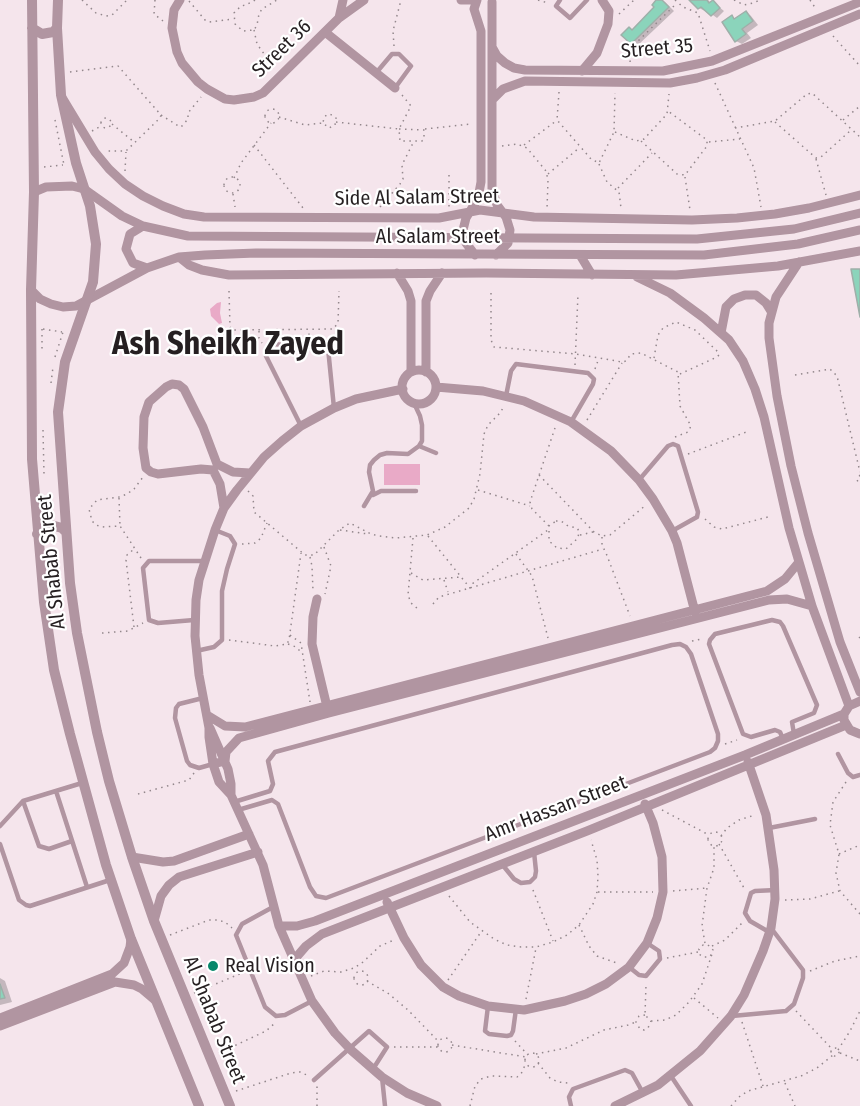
<!DOCTYPE html>
<style>
body{margin:0}
canvas{display:block;background:#f5e5ec}
</style>
<canvas width="860" height="1106"></canvas>
<script>
const ctx = document.querySelector('canvas').getContext('2d');
ctx.lineJoin = 'round';
function paint(path, color) { ctx.fillStyle = color; ctx.fill(path, 'evenodd'); }
const toPath = rows => new Path2D(rows.map(r => 'M' + r).join(''));
function stroke(path, color, width, dash) { ctx.strokeStyle = color; ctx.lineWidth = width; ctx.lineCap = dash ? 'butt' : 'round'; ctx.setLineDash(dash || []); ctx.stroke(path); }
function label(font, color, halo, rows, align = 'center') {
  ctx.font = font + ' "Fira Sans Condensed",sans-serif'; ctx.lineWidth = 4.5; ctx.setLineDash([]); ctx.textBaseline = 'middle'; ctx.strokeStyle = halo; ctx.fillStyle = color; for (const [text, x, y, turn = 0] of rows) {
    ctx.save(); ctx.translate(x, y); ctx.rotate((+turn || 0) * Math.PI / 180); ctx.textAlign = isNaN(turn) ? turn : align; if (halo) ctx.strokeText(text, 0, 0); ctx.fillText(text, 0, 0); ctx.restore();
  }
}
paint(toPath([
 [221,302,220,313,222,323,219,324,211,316,210,309,217,303],
 [384,464,420,464,420,485,384,485]
]), '#e9aac7');
paint(toPath([
 [658,0,665,2,674,11,637,46,623,35,632,31,656,7],
 [691,0,708,0,711,3,713,2,724,11,717,18,706,10,705,11,699,8],
 [746,12,751,16,758,25,747,33,751,38,742,44,736,41,732,17,736,19],
 [0,978,5,981,12,1002,0,1005]
]), '#0003');
const building = toPath([
 [656,0,662,0,669,7,631,44,621,35,629,27,632,30,654,7,652,5,656,0],
 [689,0,707,0,709,3,713,0,720,8,711,16,701,7,698,9,689,0],
 [746,11,753,21,742,29,746,34,735,42,722,22,732,15,734,19,746,11],
 [851,269,860,269,860,317,851,269],
 [0,984,5,998,0,999,0,984]
]);
paint(building, '#8bd4bb');
stroke(building, '#9fafa9', 1.5);
stroke(toPath([
 [82,0,96,13,106,16,112,15,127,0],
 [155,0,154,14,163,21],
 [255,0,246,5,241,6,234,13,235,24,243,31,254,30,257,25,259,14,262,9,277,0],
 [538,0,548,3],
 [675,0,683,7,698,13,710,51],
 [734,0,744,5,753,3,760,0],
 [810,0,816,9],
 [189,1,205,20,209,22,233,19],
 [619,14,634,0],
 [254,30,257,44,267,58,272,70],
 [833,36,860,66],
 [394,46,393,31,401,0],
 [630,62,632,48,635,44,677,3],
 [70,72,118,66,161,115,160,118,126,151,106,151],
 [715,83,754,168,761,207],
 [559,92,557,120,591,159,599,163,614,132,615,93],
 '265 116a7 7 0 1 1 14 0a7 7 0 1 1-14 0Z',
 [161,115,180,127,182,126,188,119,188,113,201,97],
 [279,117,305,125,323,123,329,128,335,125,336,118,330,114,327,115,324,117,323,123],
 '101 123a5 5 0 1 1 10 0a5 5 0 1 1-10 0Z',
 [55,120,64,165],
 [843,120,860,106],
 [336,122,399,129,411,106,402,95],
 [775,122,816,158,821,157,851,130],
 [112,124,134,142],
 [735,128,775,121,807,94,812,93,860,137],
 [399,129,424,130,424,139,422,141,400,141,399,129],
 [425,129,471,124],
 [92,131,101,126],
 [615,132,636,141,644,139,667,114,669,94],
 [641,141,677,174,685,175,707,146,707,140,668,111],
 [709,142,740,139],
 [254,145,303,208],
 [524,145,556,121],
 [502,146,517,144,527,148,546,171,548,180,547,209],
 [816,159,826,195],
 [599,164,607,182,619,192,621,208],
 [44,167,63,165],
 [125,171,126,152],
 [548,174,579,148],
 [449,175,449,207],
 [685,177,690,210],
 '224 185a8 8 0 1 1 16 0a8 8 0 1 1-16 0Z',
 [234,178,241,163,271,123],
 [618,188,652,153],
 [233,194,235,207],
 [380,207,400,184,403,179,402,165,414,141],
 [229,291,230,327,232,330,237,330,333,329,338,323,339,291],
 [491,293,491,340,494,347,576,354,622,362,626,361,631,354,641,353,678,372,680,406,691,426,688,432,675,437],
 [42,329,42,351],
 [43,329,62,332],
 [259,331,259,338,262,343],
 [309,341,309,330],
 [55,357,63,332],
 [654,358,658,335,663,328,676,322,695,330,718,352,719,355,717,357,680,374],
 [575,365,578,294],
 [595,369,599,358],
 [795,375,830,369,837,376,860,472],
 [51,383,53,367],
 [587,420,622,363],
 [43,430,44,474],
 [688,454,749,431],
 [539,475,594,532,602,536,610,535,646,505],
 [860,475,857,480,860,485],
 [478,490,530,506],
 [248,491,253,496,254,512,305,555,314,555,339,530,350,523,371,534,379,536,396,538,427,535,445,527,469,508,474,499,480,474,484,434,488,425,501,412,504,405],
 [119,498,120,526],
 [705,519,714,527,722,529,768,517],
 [556,521,561,521,568,526,577,528,579,531,578,538,566,549,557,548,549,541,549,526,556,521],
 [549,526,532,509,530,502,556,425],
 [340,530,368,534],
 [580,535,593,532],
 [428,536,470,588,472,584,548,530],
 [602,537,602,545,606,553,630,616],
 [413,538,408,595,411,603,418,609],
 [242,544,255,543,261,538,267,523],
 [324,547,331,566,325,594],
 [516,554,532,576,548,638],
 [310,557,312,566,313,591],
 [141,558,120,526,102,527,96,525,92,521,89,509,97,500,119,497,127,494,134,489,143,477],
 [411,573,423,580,461,577],
 [444,580,448,592],
 [433,604,439,597,603,549],
 [134,627,126,560,127,555,134,549],
 [102,633,128,631,143,623],
 [290,635,301,643,310,702],
 [859,638,860,637],
 [229,640,275,646,287,644,289,640,301,553],
 [692,641,702,639],
 [288,644,296,647,301,652],
 [725,744,737,740],
 [846,782,833,802,830,825,839,854,836,873,840,891,860,914],
 [138,794,189,780,194,773],
 [662,810,709,835],
 '708 839a7 7 0 1 1 14 0a7 7 0 1 1-14 0Z',
 [721,836,727,828,739,820,755,815],
 [719,844,744,888],
 [839,854,860,845],
 [533,890,553,941],
 [673,891,707,888],
 [598,892,653,892],
 [449,896,470,922,494,939,507,945,521,947,536,947,553,942,567,935,579,925,593,904,597,892,598,876,597,860,591,840],
 [785,900,810,899,839,891],
 [579,925,589,946,597,956,617,963],
 [170,935,209,920,217,920,225,922,232,928],
 [705,943,702,926,707,888,714,868,714,846],
 [712,946,725,940,743,922],
 [667,958,698,952],
 [810,971,835,961,860,956],
 '354 978a7 7 0 1 1 14 0a7 7 0 1 1-14 0Z',
 [311,976,324,971,341,972,354,968,363,962,380,946,394,940],
 [448,980,481,932],
 [367,981,389,994,408,1010,439,1042],
 [194,993,242,973],
 [694,998,718,1018],
 [526,999,536,948],
 [796,1011,833,1050],
 [645,1015,639,1016,636,1022,640,1029,644,1030,648,1028,651,1021,645,1015,646,985],
 [651,1021,665,1020,676,1015,689,1002,702,984,712,954,713,950,708,945,703,945,699,949,699,954,703,957,709,957,712,954],
 [742,1022,763,1086],
 '438 1045a7 7 0 1 1 14 0a7 7 0 1 1-14 0Z',
 [515,1041,528,1055],
 [452,1045,526,1057],
 [394,1047,438,1047],
 '831 1052a4 4 0 1 1 8 0a4 4 0 1 1-8 0Z',
 [838,1050,850,1031,860,1011],
 [219,1053,266,1031,275,1023],
 [840,1053,860,1061],
 '525 1060a7 7 0 1 1 14 0a7 7 0 1 1-14 0Z',
 [536,1054,566,1048,604,1030,628,1025,636,1022],
 [538,1063,550,1078,558,1082,568,1083],
 [785,1083,795,1106],
 [236,1091,291,1073,300,1072,309,1076],
 [317,1106,317,1086],
 [470,1106,475,1086,481,1079,491,1076,517,1077,521,1074,526,1063],
 [731,1106,739,1097,748,1091,801,1076,817,1068,833,1055]
]), '#93878c', 1.5, [1.5, 4.5]);
stroke(toPath([
 [560,0,556,6,570,18,587,0],
 [376,73,392,54,399,54,411,66,395,88],
 [506,396,511,371,516,364,588,373,594,379,593,384,571,422],
 [301,426,266,356,266,351,272,344,328,348,334,408],
 [419,446,436,453],
 [639,480,668,446,673,444,678,446,698,512,697,517,672,531],
 [373,495,381,491,416,491],
 [364,506,373,491,369,472,370,465,374,460,380,455,387,453,408,454,419,446,422,441,422,425,420,416,414,403],
 [194,620,158,623,149,620,143,568,149,561,204,561],
 [196,651,214,647,222,640,222,591,227,569,235,544,230,536,215,530],
 [203,698,179,704,176,708,175,718,187,761,190,765,199,768,213,764],
 [783,739,780,732,775,730,751,737,743,734,709,644,710,640,715,634,772,620,780,622,783,626,817,705,814,713,792,722,794,734],
 [838,754,848,773,853,777,860,775],
 [56,791,87,887],
 [23,801,39,846,49,849,72,841],
 [234,802,270,791,273,784,268,761,275,752,672,645,680,644,686,647,691,654,718,734,718,741,715,748,710,752,326,898,316,896,310,887,278,804,272,800,238,810],
 [0,826,23,801,82,783],
 [769,828,815,819],
 [0,844,19,900,26,905,30,906,110,880],
 [501,863,514,879,521,883,530,882,535,877,536,871,534,852],
 [273,907,242,924,236,935,265,1007,276,1016,285,1015,312,1001],
 [769,932,750,921,745,913,751,893,755,891,776,890],
 [629,967,639,975,646,976,660,959,659,951,647,943],
 [488,1006,485,1031,489,1034,507,1036,511,1035,513,1031,516,1009],
 [732,1016,786,1011,794,1004,803,978,803,970,771,928],
 [671,1076,691,1106],
 [382,1077,385,1106],
 [314,1080,369,1031,387,1047,373,1069],
 [571,1106,569,1097,573,1089,625,1070,632,1073,643,1093]
]), '#b195a1', 4.5);
stroke(toPath([
 [180,0,174,10,172,28,177,52,182,63,198,82,207,89,225,99,234,100,254,97,263,93,339,18,364,0],
 [461,0,470,0],
 [492,2,492,189,497,205,506,217,510,230,508,243,496,255],
 [339,18,343,0],
 [325,32,395,88],
 [492,47,497,56,505,63,514,68,525,70,663,71,712,61,860,2],
 [582,71,597,53,608,24,609,11,602,0],
 [63,99,95,152,109,169,125,184,143,196,163,206,184,214,204,217,439,218,480,210,534,217,692,220,737,218,775,214,809,208,860,195],
 [492,100,503,89,525,81,670,83,697,78,725,70,860,14],
 [34,192,46,187,72,186,84,189,122,216,143,226,188,236,697,239,794,229,860,213],
 [143,226,130,234,126,249,133,263,147,268],
 [475,255,466,243,463,230,466,218,478,198,481,182,481,31,474,9,477,0],
 [580,255,592,275],
 [179,257,189,265,202,270,229,275,486,273,676,275,778,266,860,251],
 [799,262,776,297,769,323,769,338,777,396,791,466,808,533,840,642,860,692],
 [397,273,408,291,411,301,411,372],
 [637,277,670,293,704,318,729,340,743,361,755,389,764,417,789,528,812,606,849,706],
 [31,290,40,299,51,304,63,307,76,306,147,268,179,257,205,255,256,253,704,255,798,244,860,230],
 [721,333,726,307,734,299,745,295,756,295,766,303,771,311],
 '402 387a17 17 0 1 1 34 0a17 17 0 1 1-34 0Z',
 [426,372,426,301,430,291,442,273],
 [436,387,483,391,524,401,571,422,611,451,639,480,653,499,672,531,677,543,695,612],
 [224,508,220,484,213,470,201,469,158,474,151,472,146,468,143,448,144,417,149,402,166,387,172,384,179,385,184,389,203,427,217,464,233,472,250,473],
 [317,599,313,617,312,644,328,711],
 [860,701,849,706,844,714,844,720,850,730,860,734],
 [207,715,225,726,245,727,767,591,785,579,799,562],
 [210,728,228,769,231,784,231,795,263,865,279,926,312,1001,335,1033,351,1050,382,1077,407,1093,437,1106],
 [213,764,225,761,226,752,239,738,329,713,769,600,787,599,812,606],
 [231,795,219,782,213,764,209,737,209,728,199,675,195,636,196,600,199,580,215,530,224,508,237,490,264,457,282,441,301,426,334,408,356,399,403,389],
 [132,857,163,862,174,861,249,834],
 [387,902,404,938,421,965,443,987,459,996,488,1006,524,1010,565,1001,586,994,606,984,629,967,647,943,657,918,663,892,662,857,653,823,645,804],
 [154,921,161,896,169,885,179,877,258,852],
 [279,926,297,926,315,921,745,755,844,714],
 [293,961,306,946,322,934,587,831,846,725],
 [0,1018,112,974,124,963,130,947,131,939],
 [0,1026,115,982,134,985,142,989,155,1000],
 [615,1106,658,1085,700,1051,731,1016,744,995,763,951,771,928,775,899,774,870,766,815,748,762]
]), '#b195a1', 9);
stroke(toPath([
 [32,0,34,192,31,290,32,459,44,602,54,670,70,734,106,865,131,939,199,1106],
 [58,0,57,28,61,95,76,163,90,206,96,244,93,282,65,362,58,412,70,583,77,633,97,732,109,781,132,857,154,921,230,1106],
 [32,28,42,34,53,32,57,28],
 [37,534,45,526,51,525,62,528,66,532]
]), '#b195a1', 10);
for (const [x, y, r, color] of [
 [213,966,6,"#07876a"]
]) { const dot = new Path2D(); dot.arc(x, y, r, 0, 2 * Math.PI); ctx.fillStyle = color; ctx.fill(dot); stroke(dot, '#fff', 2); }
label('20px', '#251f21', '#fff', [
 ["Street 36",282,49,-44],
 ["Street 35",657,49,-5],
 ["Side Al Salam Street",417,198,-1],
 ["Al Salam Street",438,237],
 ["Al Shabab Street",52,562,-96],
 ["Amr Hassan Street",556,809,-21],
 ["Al Shabab Street",214,1020,68]
]);
label('20px', '#251f21', '#fff', [
 ["Real Vision",225,966]
], 'left');
label('bold 32px', '#251f21', '#fff', [
 ["Ash Sheikh Zayed",228,345]
]);
</script>
